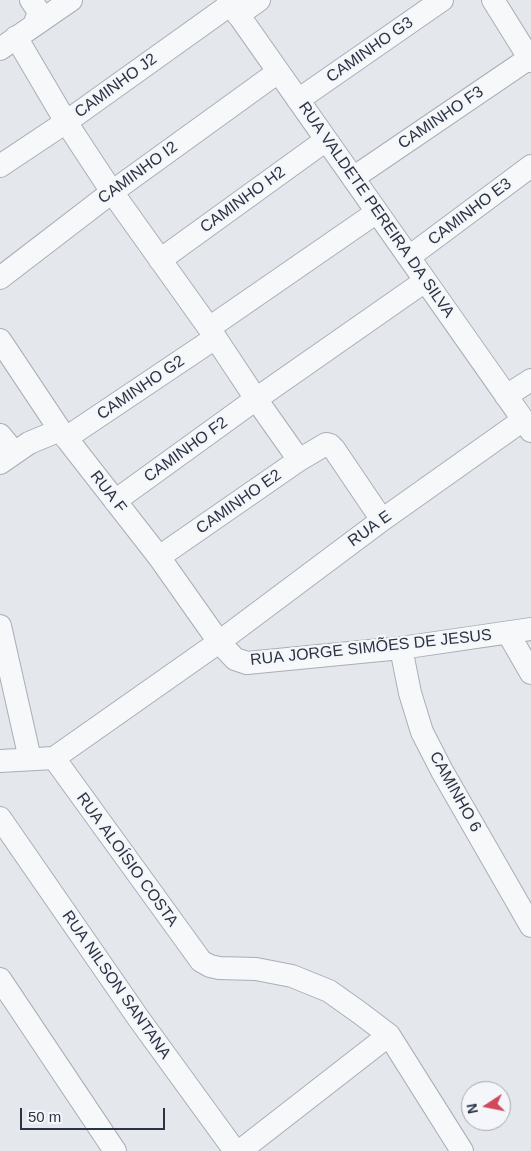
<!DOCTYPE html>
<meta charset="utf-8">
<style>
body{margin:0}
#map{position:relative;width:531px;height:1151px;overflow:hidden;background:#e4e7ec;font-family:Helvetica,sans-serif}
canvas{display:block}
.north{position:absolute;left:461px;top:1081px;width:50px;height:50px;box-sizing:border-box;background:#f4f6f9;border:1px solid #a4a8b1;border-radius:50%;rotate:259deg;font-size:14px;font-weight:700;line-height:20px;text-align:center;color:#2b3445}
.north::after{content:'';display:block;margin:auto;width:18px;height:22px;background:#d1495b;clip-path:polygon(50% 0,100% 100%,50% 72%,0 100%)}
.scale{position:absolute;left:20px;top:1108px;width:145px;height:22px;box-sizing:border-box;border:2px solid #2b3445;border-top:0;padding-left:6px;font-size:15px;line-height:18px;white-space:nowrap;color:#2b3445;-webkit-text-stroke:4px #f4f6f9;paint-order:stroke}
</style>
<div id="map">
<canvas width="531" height="1151"></canvas>
<div class="north">N</div>
<div class="scale">50 m</div>
</div>
<script>
const ctx = document.querySelector('canvas').getContext('2d');
ctx.lineJoin = 'round';
const toPath = rows => new Path2D(rows.map(r => 'M' + r).join(''));
function stroke(path, color, width, dash) { ctx.strokeStyle = color; ctx.lineWidth = width; ctx.lineCap = dash ? 'butt' : 'round'; ctx.setLineDash(dash || []); ctx.stroke(path); }
function label(font, color, halo, rows, align = 'center') {
  ctx.font = font + ' Helvetica,sans-serif'; ctx.lineWidth = 4.5; ctx.setLineDash([]); ctx.textBaseline = 'middle'; ctx.strokeStyle = halo; ctx.fillStyle = color; for (const [text, x, y, turn = 0] of rows) {
    ctx.save(); ctx.translate(x, y); ctx.rotate((+turn || 0) * Math.PI / 180); ctx.textAlign = isNaN(turn) ? turn : align; if (halo) ctx.strokeText(text, 0, 0); ctx.fillText(text, 0, 0); ctx.restore();
  }
}
const street = toPath([
 [31,0,37,9,38,15,34,25],
 [228,0,531,431],
 [493,0,531,61],
 [238,15,259,0],
 [16,37,66,122,112,192,209,328,256,399,299,460],
 [0,49,71,0],
 [298,100,442,0],
 [0,166,66,122,231,4],
 [353,178,531,57],
 [409,257,531,166],
 [160,260,326,140],
 [0,278,112,192,278,72],
 [209,328,377,212],
 [0,340,60,430,159,557,219,642,235,659,247,663,401,648,531,629],
 [506,396,531,380],
 [0,435,14,452],
 [66,438,215,338],
 [0,463,29,443,60,430],
 [115,501,256,399,425,281],
 [159,557,299,460,326,444,330,445,334,449,382,520],
 [0,626,30,759],
 [508,633,531,673],
 [401,648,410,693,422,732,442,771,531,926],
 [54,758,201,961,210,966,219,968,256,969,292,976,329,991,360,1013,389,1035,462,1151],
 [0,761,54,758,219,642,382,520,523,420],
 [0,818,139,1019,235,1151],
 [0,979,115,1151],
 [240,1151,389,1035]
]);
stroke(street, '#a9aeb7', 24);
stroke(street, '#f7f8fa', 22);
label('16px', '#2b3445', '#f4f6f9', [
 ["CAMINHO G3",370,50,-35],
 ["CAMINHO J2",116,86,-36],
 ["CAMINHO F3",441,118,-34],
 ["CAMINHO I2",138,173,-36],
 ["CAMINHO H2",243,200,-36],
 ["RUA VALDETE PEREIRA DA SILVA",376,210,55],
 ["CAMINHO E3",470,212,-37],
 ["CAMINHO G2",141,388,-34],
 ["CAMINHO F2",186,450,-36],
 ["RUA F",108,492,52],
 ["CAMINHO E2",239,502,-35],
 ["RUA E",370,529,-36],
 ["RUA JORGE SIMÕES DE JESUS",371,648,-6],
 ["CAMINHO 6",455,792,61],
 ["RUA ALOÍSIO COSTA",127,860,54],
 ["RUA NILSON SANTANA",116,985,55]
]);
</script>
